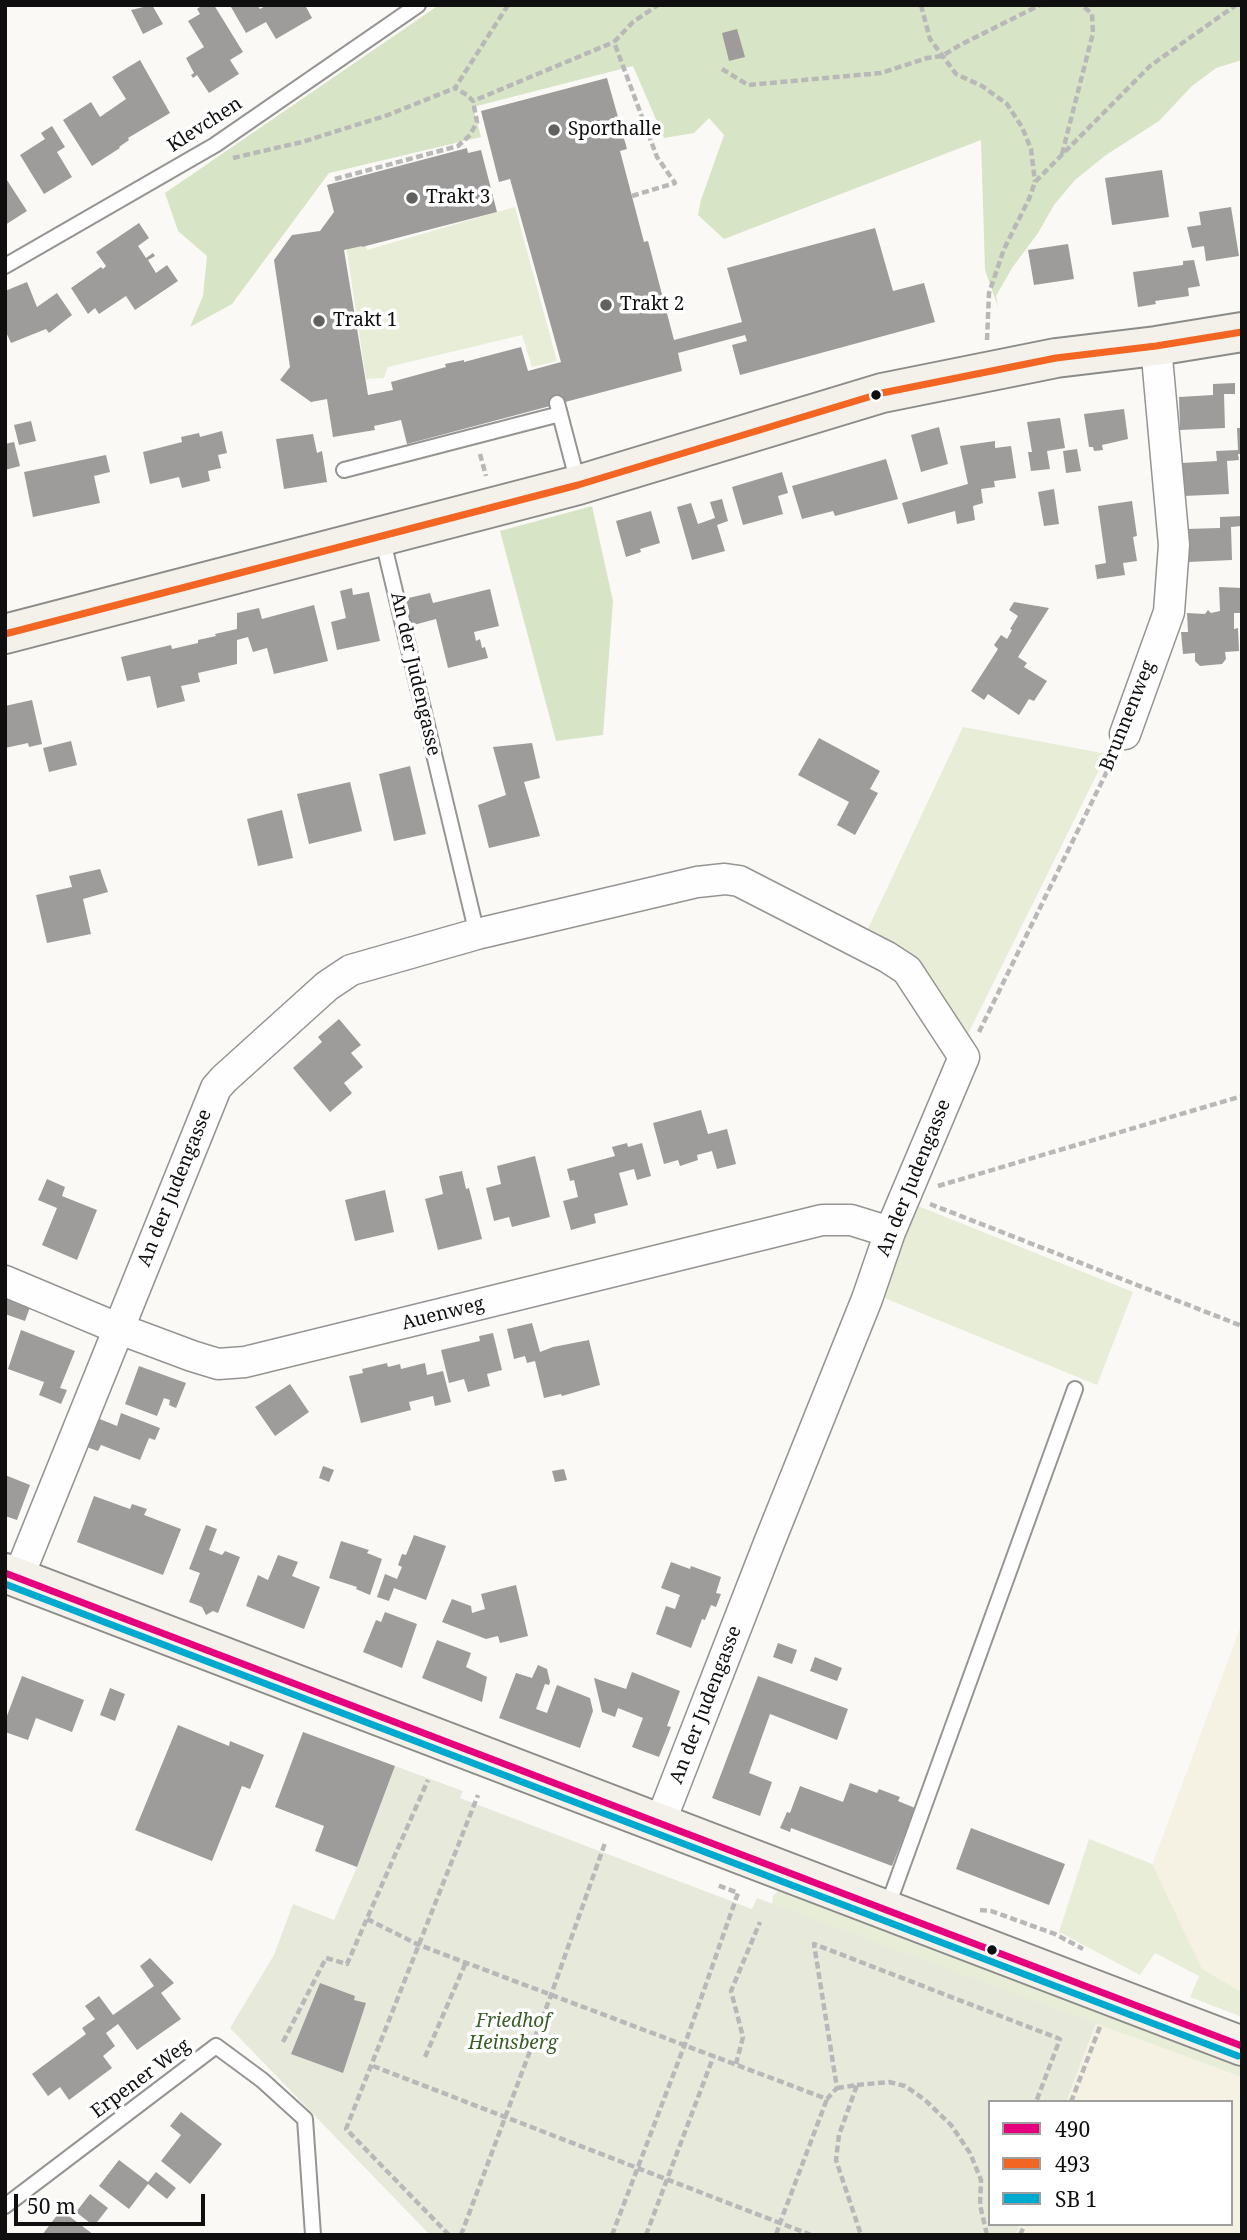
<!DOCTYPE html>
<style>
body{margin:0}
#map{position:relative;width:1247px;height:2240px;overflow:hidden;background:#faf9f5;font-family:"Noto Serif",serif}
canvas{display:block}
.frame{position:absolute;inset:0;border:7px solid #0f0f0f;pointer-events:none}
.legend{position:absolute;left:988px;top:2100px;width:245px;height:126px;box-sizing:border-box;background:#fff;border:2px solid #9f9f9f;margin:0;padding:9px 12px;list-style:none;font-size:21px;color:#0f0f0f}
.legend li{display:flex;align-items:center;gap:14px;height:35px}
.legend b{width:35px;border:2px solid #9f9f9f}
.scale{position:absolute;left:14px;top:2194px;width:191px;height:32px;box-sizing:border-box;border:4px solid #0f0f0f;border-top:0;padding-left:9px;font-size:21px;line-height:24px;white-space:nowrap;color:#0f0f0f;-webkit-text-stroke:5px #fff;paint-order:stroke}
</style>
<div id="map">
<canvas width="1247" height="2240"></canvas>
<div class="frame"></div>
<ul class="legend">
<li><b style="height:9px;background:#e5007d"></b>490</li>
<li><b style="height:9px;background:#f26522"></b>493</li>
<li><b style="height:9px;background:#00a9ce"></b>SB 1</li>
</ul>
<div class="scale">50 m</div>
</div>
<script>
const ctx = document.querySelector('canvas').getContext('2d');
ctx.lineJoin = 'round';
function paint(path, color) { ctx.fillStyle = color; ctx.fill(path, 'evenodd'); }
const toPath = rows => new Path2D(rows.map(r => 'M' + r).join(''));
function stroke(path, color, width, dash) { ctx.strokeStyle = color; ctx.lineWidth = width; ctx.lineCap = dash ? 'butt' : 'round'; ctx.setLineDash(dash || []); ctx.stroke(path); }
function label(font, color, halo, rows, align = 'center') {
  ctx.font = font + ' "Noto Serif",serif'; ctx.lineWidth = 7; ctx.setLineDash([]); ctx.textBaseline = 'middle'; ctx.strokeStyle = halo; ctx.fillStyle = color; for (const [text, x, y, turn = 0] of rows) {
    ctx.save(); ctx.translate(x, y); ctx.rotate((+turn || 0) * Math.PI / 180); ctx.textAlign = isNaN(turn) ? turn : align; if (halo) ctx.strokeText(text, 0, 0); ctx.fillText(text, 0, 0); ctx.restore();
  }
}
paint(toPath([
 [1242,1623,1242,1992,1202,1969,1152,1865],
 [1096,2023,1242,2077,1242,2235,1016,2235,1020,2224,1231,2224,1231,2102,1066,2102]
]), '#f5f1e3');
paint(toPath([
 [515,207,557,361,532,367,522,335,388,367,384,378,366,379,345,238,363,235,367,250],
 [963,727,1107,754,965,1040,914,959,899,945,866,933],
 [913,1204,1133,1292,1097,1385,877,1295],
 [1089,1839,1152,1864,1202,1969,1242,1992,1242,2017,1190,1997,1199,1976,1155,1953,1140,1975,1059,1932],
 [781,1888,1242,2060,1242,2077,772,1904,773,1896]
]), '#e7edd7');
paint(toPath([
 [439,5,1242,5,1242,60,1216,68,1192,86,1159,121,1106,155,1075,180,1054,205,1038,233,1012,268,996,296,998,307,985,270,981,140,724,239,698,215,701,200,724,135,709,118,694,133,664,138,633,66,473,107,481,137,329,173,232,304,190,327,203,296,207,256,178,231,165,193],
 [592,506,613,601,603,735,556,741,500,531]
]), '#d8e4c6');
paint(toPath([
 [395,1766,463,1791,460,1798,752,1909,757,1898,1096,2023,1066,2102,990,2102,990,2224,1020,2224,1016,2235,430,2235,230,2028,274,1955,293,1904,334,1920,357,1867]
]), '#e7eadb');
paint(toPath([
 [152,5,163,24,143,34,131,10],
 [203,5,214,5,243,52,230,60,239,74,209,93,197,75,193,78,191,75,194,73,186,58,204,47,188,21,200,14,197,9],
 [234,5,257,5,260,9,267,5,305,5,312,18,276,39,266,22,246,33,231,7],
 [737,29,745,57,729,61,722,33],
 [140,60,170,113,128,138,129,140,119,147,120,148,92,166,63,120,91,102,100,117,126,99,112,77],
 [607,78,627,149,620,151,644,242,648,241,674,340,742,322,727,268,875,228,893,291,924,283,935,322,740,375,732,345,747,341,745,335,678,353,682,371,407,444,401,420,374,426,375,430,333,437,327,399,311,402,280,380,290,367,274,260,292,235,320,231,334,212,327,185,467,148,468,153,481,150,497,212,362,247,362,246,344,250,368,395,393,390,391,382,446,367,445,364,464,360,464,362,521,347,528,371,561,362,510,179,499,182,481,111],
 [52,126,65,147,57,152,72,177,44,194,20,155,45,139,41,133],
 [1162,170,1169,217,1112,225,1105,178],
 [5,177,27,211,5,225],
 [1231,207,1239,256,1206,261,1204,246,1192,248,1187,227,1201,225,1199,212],
 [139,223,149,238,138,246,146,258,153,253,155,256,148,260,156,273,167,265,178,281,135,310,126,296,99,314,95,308,88,314,71,288,101,267,103,269,106,266,96,252],
 [1068,244,1074,279,1034,285,1028,250],
 [1194,260,1200,286,1188,288,1189,296,1155,301,1156,304,1138,307,1133,272,1183,265,1183,261],
 [27,282,37,307,57,293,72,315,49,333,46,329,11,343,5,330,5,291],
 [1235,383,1235,394,1224,394,1225,428,1180,430,1179,397,1213,395,1213,384],
 [1124,409,1128,439,1102,445,1103,450,1094,451,1093,447,1089,447,1084,414],
 [1060,418,1065,448,1047,451,1050,469,1031,471,1028,452,1032,452,1027,422],
 [31,421,36,441,19,445,14,425],
 [939,427,948,464,921,472,911,435],
 [1237,428,1242,428,1242,454,1238,454,1239,460,1227,461,1229,494,1184,496,1182,463,1217,461,1216,451,1238,450],
 [222,431,227,453,218,455,221,468,208,471,210,481,182,488,179,477,150,484,143,452,182,442,181,437,199,433,200,437],
 [313,434,317,453,322,451,327,482,284,489,276,439],
 [995,441,995,448,1011,446,1016,478,994,481,995,487,981,489,983,503,973,506,975,520,957,524,955,511,908,524,902,503,968,484,960,446],
 [14,442,20,466,5,470,5,444],
 [1077,449,1081,471,1066,473,1063,451],
 [106,455,110,472,94,476,100,503,33,517,24,472],
 [886,459,898,499,835,516,833,511,802,519,792,486],
 [782,472,788,493,778,496,783,514,743,525,732,487],
 [1054,489,1059,524,1044,526,1038,492],
 [722,499,728,521,717,525,725,551,692,560,677,507,691,503,698,524,715,518,710,502],
 [1132,501,1137,536,1133,537,1137,561,1123,563,1125,575,1097,579,1095,565,1106,563,1098,506],
 [651,511,660,543,640,549,641,552,626,557,616,521],
 [1242,516,1242,526,1231,527,1232,560,1188,562,1186,529,1220,528,1220,517],
 [1219,587,1242,588,1242,613,1234,613,1234,629,1238,628,1239,651,1225,652,1226,659,1222,664,1200,666,1195,661,1195,653,1183,654,1181,632,1188,632,1187,613,1205,614,1208,610,1211,613,1220,611],
 [352,588,353,595,369,592,380,641,337,650,331,622,346,618,340,591],
 [490,589,499,626,474,632,476,641,480,639,482,648,485,647,488,658,448,668,436,619,410,626,404,599,430,593,433,603],
 [1014,602,1049,608,1018,657,1027,663,1024,667,1047,681,1034,701,1029,699,1019,715,988,694,984,700,971,691,998,649,994,645,1001,635,1007,639,1012,630,1010,629,1018,616,1009,610],
 [314,605,328,661,274,674,267,648,253,652,248,637,237,640,237,664,198,673,200,682,181,686,185,701,157,708,150,676,127,681,121,657,171,645,172,649,198,643,198,640,216,636,215,634,237,629,237,613,259,608,262,619],
 [32,700,42,744,29,747,28,743,5,748,5,706],
 [819,738,880,771,870,789,878,793,855,835,837,825,849,802,798,775],
 [71,741,77,765,49,772,43,748],
 [532,743,540,778,524,782,540,836,489,848,478,805,506,795,493,747],
 [410,766,426,834,394,841,379,774],
 [350,782,362,831,309,844,297,794],
 [282,810,293,858,258,866,247,819],
 [100,869,108,892,83,899,91,934,47,943,36,895,72,887,69,876],
 [339,1019,361,1045,351,1053,363,1067,344,1083,352,1093,330,1112,293,1068,322,1042,318,1037],
 [701,1110,708,1134,727,1129,736,1164,717,1169,712,1151,697,1155,698,1160,680,1166,678,1160,664,1164,653,1123],
 [627,1143,628,1147,642,1143,651,1176,637,1180,634,1169,619,1173,628,1205,594,1214,596,1223,571,1230,563,1201,578,1197,574,1180,570,1181,567,1169,615,1156,612,1147],
 [535,1156,550,1217,512,1227,509,1217,494,1221,486,1188,501,1184,497,1166],
 [462,1171,466,1189,469,1188,482,1239,438,1250,425,1199,443,1194,439,1176],
 [47,1179,65,1187,62,1196,97,1210,77,1260,42,1245,57,1208,38,1200],
 [385,1190,394,1232,355,1241,345,1200],
 [6,1298,30,1307,25,1321,5,1314],
 [532,1323,540,1352,553,1347,589,1340,600,1385,562,1396,561,1394,544,1398,535,1361,527,1363,525,1356,514,1359,507,1329],
 [21,1330,75,1351,60,1388,67,1390,61,1404,39,1395,44,1382,8,1369],
 [493,1333,502,1370,487,1374,490,1386,468,1392,464,1379,449,1383,441,1350,480,1341,479,1336],
 [387,1363,388,1367,400,1364,401,1369,425,1363,427,1375,443,1371,451,1402,435,1406,433,1396,409,1402,411,1410,361,1423,349,1376,363,1373,362,1369],
 [139,1366,186,1383,176,1408,169,1405,170,1400,164,1398,157,1416,125,1404],
 [290,1384,309,1412,275,1436,255,1407],
 [121,1413,160,1428,155,1440,149,1438,140,1460,101,1445,98,1451,84,1446,95,1417,117,1426],
 [323,1466,334,1470,329,1482,319,1478],
 [564,1469,567,1480,555,1482,552,1471],
 [5,1475,30,1485,17,1520,5,1516],
 [94,1496,130,1509,132,1504,147,1509,144,1515,181,1529,163,1575,77,1542],
 [206,1525,217,1529,209,1550,222,1555,225,1551,240,1557,218,1613,213,1611,206,1615,202,1607,189,1602,200,1573,189,1569],
 [414,1535,446,1546,426,1600,394,1588,389,1601,377,1597,385,1574,397,1579,402,1567,398,1565,402,1554,406,1555],
 [341,1541,369,1550,367,1553,382,1559,370,1595,356,1589,357,1587,329,1578],
 [278,1555,298,1562,292,1576,320,1587,304,1629,246,1606,258,1575,268,1580],
 [671,1562,690,1569,691,1566,721,1577,716,1593,721,1594,716,1607,711,1605,705,1620,702,1619,691,1648,656,1634,666,1606,675,1609,680,1595,661,1588],
 [516,1585,528,1636,500,1643,498,1636,486,1639,442,1622,452,1599,471,1606,472,1613,485,1609,481,1594],
 [385,1612,417,1624,402,1668,363,1652,376,1620,381,1622],
 [437,1640,471,1653,466,1667,487,1677,482,1702,422,1678],
 [778,1643,797,1650,792,1664,773,1657],
 [815,1657,842,1668,837,1681,810,1671],
 [538,1665,547,1669,550,1682,549,1685,545,1684,536,1709,547,1713,557,1685,590,1698,593,1711,580,1748,499,1718,516,1673,532,1678],
 [632,1672,680,1691,667,1726,671,1727,659,1757,632,1747,643,1718,618,1708,615,1717,602,1712,594,1678,626,1689],
 [22,1676,84,1700,72,1732,36,1718,28,1740,5,1732,5,1721],
 [758,1676,848,1709,837,1740,770,1714,749,1773,772,1782,760,1816,712,1798],
 [110,1688,125,1694,115,1721,100,1715],
 [178,1725,229,1746,230,1741,264,1755,250,1789,242,1786,212,1861,135,1830],
 [303,1732,395,1766,357,1867,315,1851,324,1826,275,1807],
 [850,1783,877,1793,879,1789,900,1797,898,1801,915,1808,892,1866,791,1828,790,1832,780,1828,787,1812,790,1813,800,1786,843,1802],
 [971,1828,1065,1864,1049,1905,956,1869],
 [150,1958,174,1983,161,1993,181,2019,137,2050,118,2024,106,2033,115,2046,103,2056,112,2068,69,2100,60,2087,48,2096,32,2074,86,2034,82,2028,95,2019,85,2006,99,1996,113,2015,154,1986,140,1966],
 [320,1983,355,1996,354,2000,366,2003,343,2073,291,2054],
 [181,2112,222,2144,190,2184,161,2161,181,2135,170,2126],
 [119,2160,148,2182,156,2172,176,2188,167,2199,148,2184,129,2209,99,2186],
 [90,2194,108,2208,94,2226,76,2212],
 [61,2210,94,2235,42,2235]
]), '#9e9c9a');
const lane = toPath([
 [5,266,215,145,418,5],
 [557,403,578,483],
 [344,470,560,414],
 [382,537,477,934],
 [887,1908,1075,1389],
 [5,2206,216,2046,262,2080,305,2119,313,2235]
]);
const street = toPath([
 [1125,734,1169,612,1174,545,1156,346],
 [5,1281,117,1328,192,1356,218,1364,245,1362,822,1220,851,1220,890,1232],
 [18,1578,216,1088,224,1079,327,986,351,970,477,934,697,882,725,879,739,881,887,957,907,970,964,1057,890,1232,867,1299,769,1543,660,1823]
]);
const secondary = toPath([
 [5,634,578,485,882,393,1056,358,1156,346,1242,332],
 [5,1573,1242,2046]
]);
stroke(lane, '#959493', 18);
stroke(street, '#959493', 33);
stroke(secondary, '#8b8b89', 42);
stroke(toPath([
 [508,5,455,88,467,95,473,101,614,42],
 [921,5,930,39,956,74,982,86,1007,104,1022,127,1031,149,1035,182],
 [722,69,748,85,881,73,927,58,942,56,960,45,1040,5],
 [1062,154,1093,33,1092,14,1082,5],
 [233,158,302,142,388,115,455,88],
 [335,179,458,146,470,135,477,122,473,101],
 [632,196,675,183,657,157,614,42,633,22,658,5],
 [987,340,989,293,1004,249,1029,199,1035,182,1150,66,1236,5],
 [480,454,486,476],
 [979,1032,1114,757],
 [938,1186,1242,1096],
 [930,1204,1242,1326],
 [980,1910,991,1911,1055,1934,1083,1949],
 [367,1919,419,1945,827,2099,837,2088,814,1944,1060,2039,1036,2102],
 [283,2042,326,1958,347,1964,428,1780],
 [425,2057,466,1962],
 [736,2064,743,2037,731,1991,760,1922],
 [373,2066,780,2223,776,2235],
 [857,2085,889,2082,905,2086,924,2099,951,2125,970,2153,981,2180,980,2205,987,2235],
 [837,2088,857,2085,839,2135,836,2160,861,2235],
 [1071,2102,1101,2024],
 [449,2235,346,2129,478,1795],
 [461,2235,551,1995,605,1843],
 [612,2235,685,2044,738,1893,717,1885],
 [646,2235,714,2055],
 [811,2235,780,2223,827,2099],
 [1020,2235,1025,2224]
]), '#b9b8b8', 4.5, [7, 3.5]);
stroke(lane, '#fefefe', 14);
stroke(street, '#fefefe', 30);
stroke(secondary, '#f4f1eb', 38);
stroke(toPath([
 [5,1573,1242,2046]
]), '#e5007d', 7);
stroke(toPath([
 [5,634,578,485,882,393,1056,358,1156,346,1242,332]
]), '#f26522', 7);
stroke(toPath([
 [5,1584,1238,2056]
]), '#00a9ce', 7);
for (const [x, y, r, color] of [
 [554,130,7,"#616160"],
 [412,198,7,"#616160"],
 [606,305,7,"#616160"],
 [319,321,7,"#616160"],
 [876,395,6,"#0f0f0f"],
 [992,1950,6,"#0f0f0f"]
]) { const dot = new Path2D(); dot.arc(x, y, r, 0, 2 * Math.PI); ctx.fillStyle = color; ctx.fill(dot); stroke(dot, '#fff', 2.5); }
label('19px', '#0f0f0f', '#fff', [
 ["Klevchen",205,125,-33],
 ["An der Judengasse",415,674,77],
 ["Brunnenweg",1128,716,-68],
 ["An der Judengasse",914,1178,-68],
 ["An der Judengasse",175,1188,-68],
 ["Auenweg",443,1314,-14],
 ["An der Judengasse",706,1705,-69],
 ["Erpener Weg",141,2079,-37]
]);
label('19px', '#0f0f0f', '#fff', [
 ["Sporthalle",568,130],
 ["Trakt 3",426,198],
 ["Trakt 2",620,305],
 ["Trakt 1",333,321]
], 'left');
label('italic 19px', '#395e27', '#fff', [
 ["Friedhof",513,2022],
 ["Heinsberg",513,2044]
]);
</script>
